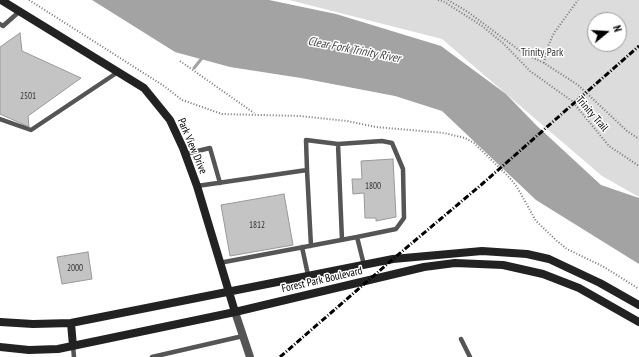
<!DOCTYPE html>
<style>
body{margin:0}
#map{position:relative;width:639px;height:357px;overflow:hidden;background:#fff;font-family:"PT Sans Narrow",sans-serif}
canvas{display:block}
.north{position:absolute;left:587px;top:12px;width:40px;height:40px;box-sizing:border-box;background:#fff;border:1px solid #999;border-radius:50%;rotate:72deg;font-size:11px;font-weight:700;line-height:16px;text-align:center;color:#000}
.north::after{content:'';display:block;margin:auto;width:14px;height:18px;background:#000;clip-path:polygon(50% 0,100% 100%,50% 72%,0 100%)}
</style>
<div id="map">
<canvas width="639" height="357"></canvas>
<div class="north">N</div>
</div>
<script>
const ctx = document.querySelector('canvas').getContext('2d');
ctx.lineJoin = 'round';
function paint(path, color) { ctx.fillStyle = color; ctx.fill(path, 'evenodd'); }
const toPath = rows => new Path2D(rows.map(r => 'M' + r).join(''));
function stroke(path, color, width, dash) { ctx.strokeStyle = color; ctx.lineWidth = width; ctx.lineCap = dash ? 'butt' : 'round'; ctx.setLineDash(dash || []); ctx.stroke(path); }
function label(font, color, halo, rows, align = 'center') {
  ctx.font = font + ' "PT Sans Narrow",sans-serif'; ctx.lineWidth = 3; ctx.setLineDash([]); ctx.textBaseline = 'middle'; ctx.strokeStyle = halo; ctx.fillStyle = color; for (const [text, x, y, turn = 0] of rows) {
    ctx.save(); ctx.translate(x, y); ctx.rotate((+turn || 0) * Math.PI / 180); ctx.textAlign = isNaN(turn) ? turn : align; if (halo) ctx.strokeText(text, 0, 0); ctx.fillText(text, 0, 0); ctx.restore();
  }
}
paint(toPath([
 [289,0,639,0,639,197,602,176,442,39],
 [595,20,619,20,619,44,595,44]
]), '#dcdcdc');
paint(toPath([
 [92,0,269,0,336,14,441,46,506,94,536,125,601,185,639,198,639,264,536,200,442,111,395,96,301,78,230,67,175,52]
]), '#a3a3a3');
stroke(toPath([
 [194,68,203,57]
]), '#a3a3a3', 3);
const building = toPath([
 [20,33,22,51,81,78,28,116,29,127,0,114,0,47,20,33],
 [393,159,396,217,376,221,376,218,365,218,364,193,353,194,352,179,362,179,361,161,393,159],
 [284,194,293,245,230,256,221,205,284,194],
 [88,252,92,279,62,284,57,257,88,252]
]);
paint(building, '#c4c4c4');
stroke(building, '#999', 1);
stroke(toPath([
 [29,0,164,86,182,100,222,114,300,116,347,121,376,127,444,133,465,138,474,143,509,177,517,187,536,221,557,241,567,249,604,267,639,289],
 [438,0,443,1,482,26,504,44,530,71,572,101,609,146,639,166],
 [448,0,468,12,523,53,544,63,578,85,627,131,639,139],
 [180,61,254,113],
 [544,63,548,46,554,33,578,0]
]), '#777', 2, [1, 2]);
stroke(toPath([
 [0,24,3,26,20,11],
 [0,119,31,130,118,72],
 [338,144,382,141,392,143,403,169,404,218,396,229,357,237],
 [185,154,210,148,220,183],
 [307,170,306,140,338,144,342,240],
 [197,186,307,170,311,246],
 [302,247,308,275],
 [219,263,357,237,364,265],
 [461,339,470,357],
 [73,346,74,357],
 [152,357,243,336]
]), '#555', 4.5);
stroke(toPath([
 [235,312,250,357]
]), '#555', 8);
stroke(toPath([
 [1,0,144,88,170,120,183,148,197,186,235,312],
 [0,322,33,324,71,323,393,259,482,251,527,254,549,259,600,283,639,305],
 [71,323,73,346],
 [0,347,29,350,58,349,235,312,424,267,455,263,503,265,543,274,579,288,639,322]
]), '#222', 8);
stroke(toPath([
 [280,357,393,259,481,185,639,46]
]), '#000', 3, [6, 2, 1, 2]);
label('9px', '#313131', null, [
 ["2501",28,96],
 ["1800",373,186],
 ["1812",257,225],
 ["2000",75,268]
]);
label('11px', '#333', '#fff', [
 ["Trinity Park",542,53]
]);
label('11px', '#000', '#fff', [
 ["Trinity Trail",592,114,49],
 ["Park View Drive",192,146,67],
 ["Forest Park Boulevard",322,280,-13]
]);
label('italic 12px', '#444', '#fff', [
 ["Clear Fork Trinity River",354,50,11]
]);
</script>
